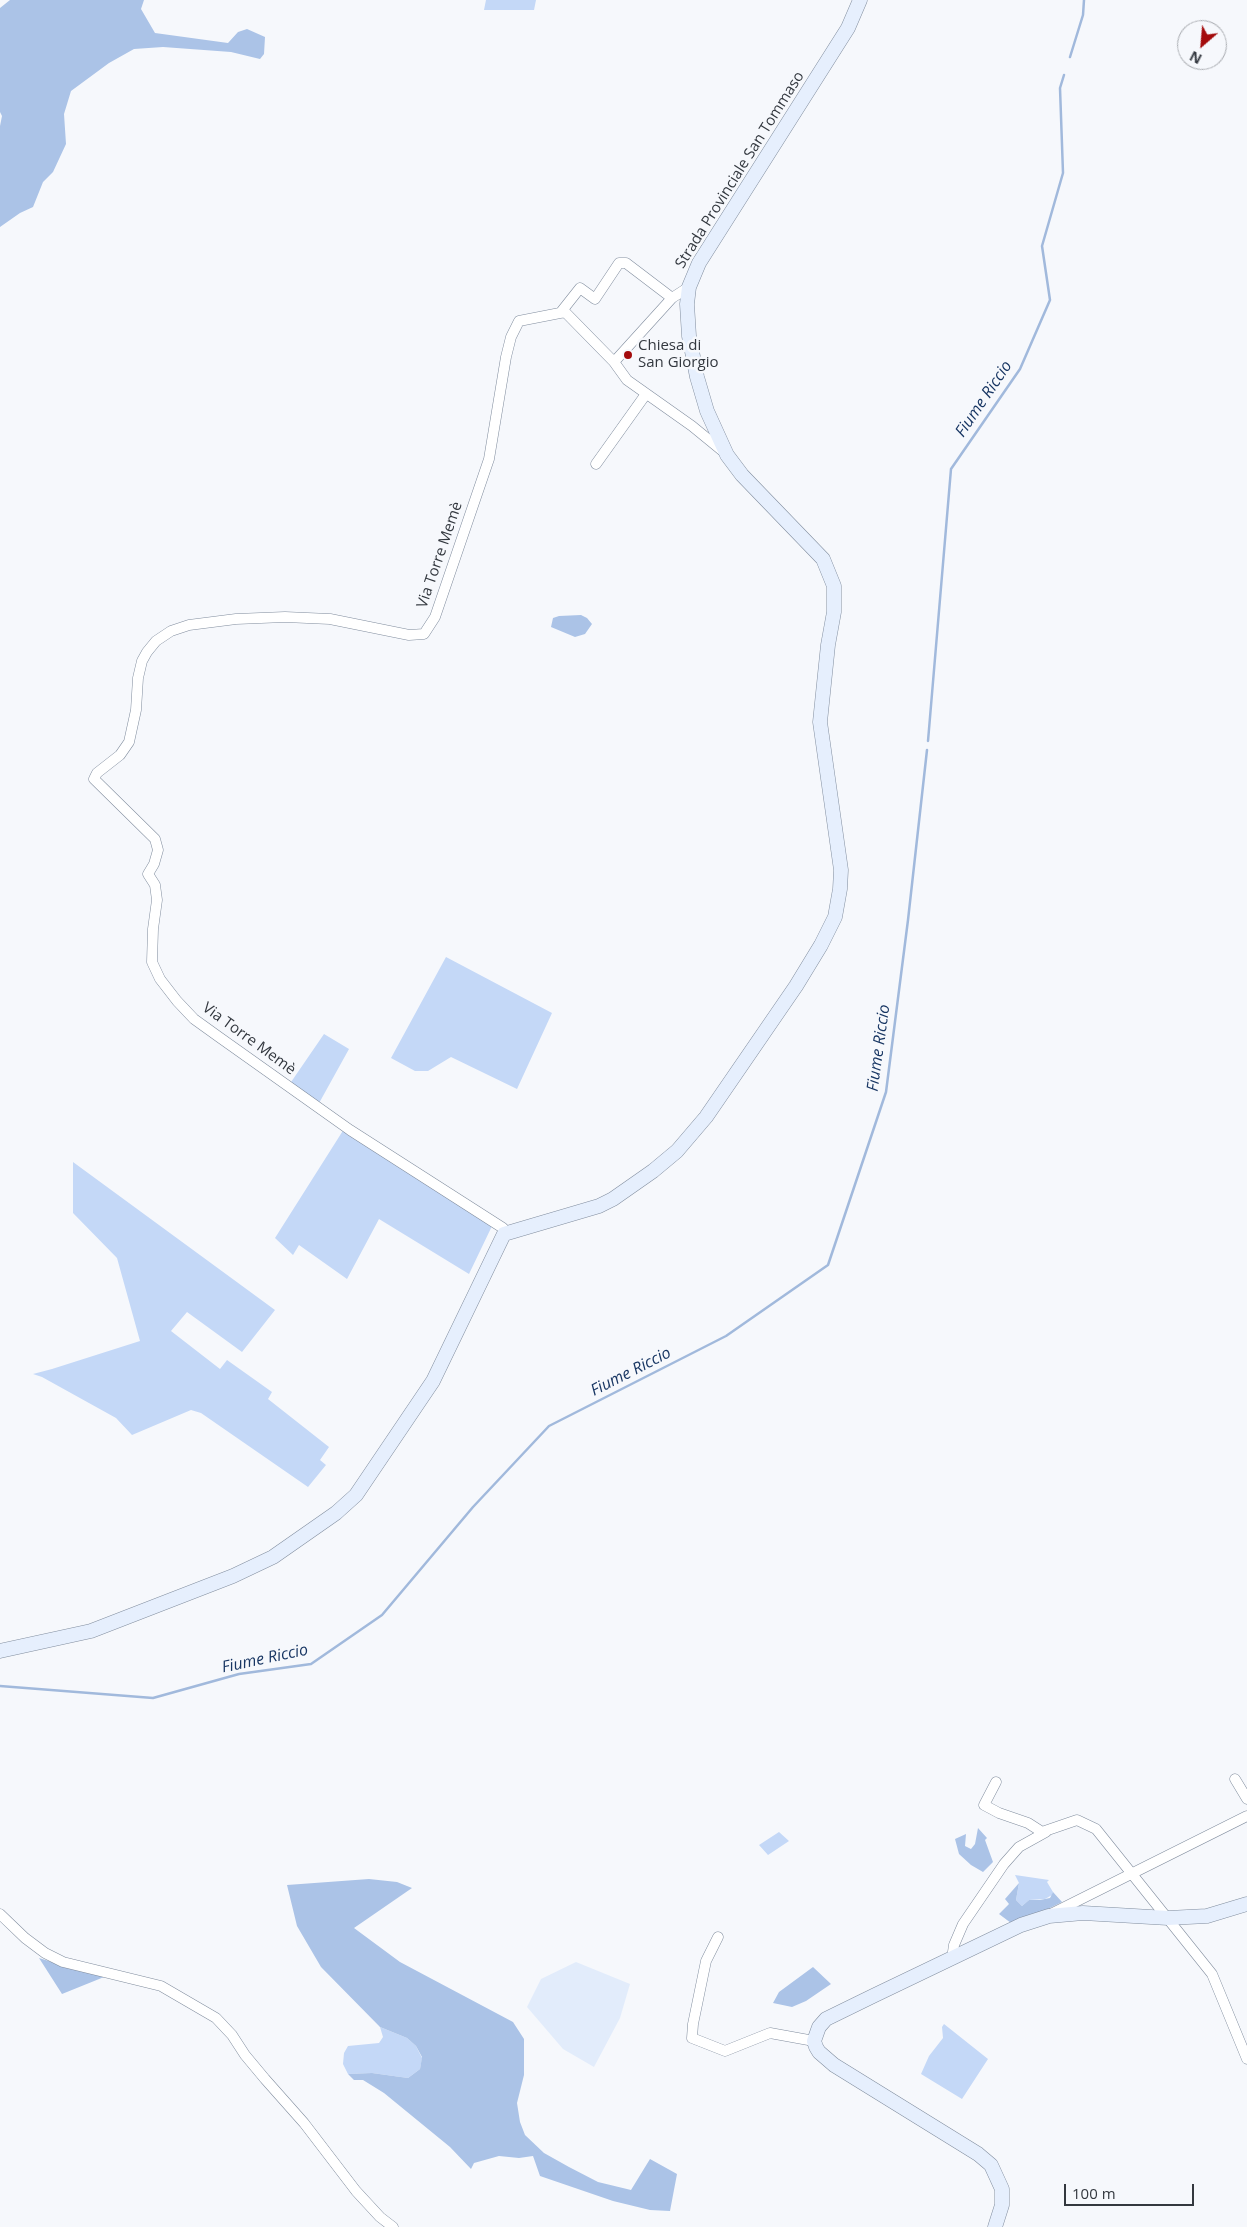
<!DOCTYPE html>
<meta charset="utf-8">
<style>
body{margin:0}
#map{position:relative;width:1247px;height:2227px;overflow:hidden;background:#f6f8fc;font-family:"Open Sans",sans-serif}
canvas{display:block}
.north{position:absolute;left:1177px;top:20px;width:50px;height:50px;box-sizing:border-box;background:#f6f8fc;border:1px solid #a8abb0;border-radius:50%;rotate:207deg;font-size:14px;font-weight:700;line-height:20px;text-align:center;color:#33383f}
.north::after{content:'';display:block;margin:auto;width:18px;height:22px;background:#a30b0c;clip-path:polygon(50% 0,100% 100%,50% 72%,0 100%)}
.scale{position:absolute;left:1064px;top:2184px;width:130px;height:22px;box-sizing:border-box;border:2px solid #33383f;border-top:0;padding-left:6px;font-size:15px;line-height:18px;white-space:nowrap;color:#33383f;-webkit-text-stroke:4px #f6f8fc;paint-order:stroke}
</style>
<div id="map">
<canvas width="1247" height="2227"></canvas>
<div class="north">N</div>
<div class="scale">100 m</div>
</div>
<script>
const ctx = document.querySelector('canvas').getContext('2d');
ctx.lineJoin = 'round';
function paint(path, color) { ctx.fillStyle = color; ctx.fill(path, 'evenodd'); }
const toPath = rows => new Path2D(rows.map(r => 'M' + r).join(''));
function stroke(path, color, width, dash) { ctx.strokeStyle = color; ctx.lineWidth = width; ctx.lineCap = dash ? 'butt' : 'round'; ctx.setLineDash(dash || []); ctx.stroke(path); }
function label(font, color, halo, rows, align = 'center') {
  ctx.font = font + ' "Open Sans",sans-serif'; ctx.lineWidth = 5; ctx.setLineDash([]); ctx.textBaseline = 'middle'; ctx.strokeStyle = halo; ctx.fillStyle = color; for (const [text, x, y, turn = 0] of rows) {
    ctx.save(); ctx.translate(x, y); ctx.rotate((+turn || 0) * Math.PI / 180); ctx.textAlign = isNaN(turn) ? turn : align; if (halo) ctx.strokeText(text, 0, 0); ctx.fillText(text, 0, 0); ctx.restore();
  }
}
paint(toPath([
 [576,1962,630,1984,620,2018,594,2067,563,2049,527,2007,541,1979]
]), '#e2ecfb');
paint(toPath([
 [486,0,536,0,534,10,484,10],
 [446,957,552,1013,517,1089,451,1057,428,1071,415,1071,391,1058],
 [324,1034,349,1049,318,1105,289,1085],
 [344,1129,492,1226,469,1274,379,1219,347,1279,299,1245,293,1255,275,1238],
 [73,1162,275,1310,242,1352,187,1312,171,1331,220,1369,227,1360,272,1392,268,1399,329,1447,320,1460,326,1465,308,1487,201,1413,191,1410,132,1435,116,1418,42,1377,33,1374,52,1369,140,1341,117,1258,73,1213],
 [779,1832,789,1841,768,1855,759,1845],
 [1015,1875,1049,1880,1047,1882,1053,1892,1052,1895,1045,1899,1029,1900,1022,1906,1016,1900,1019,1883],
 [944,2024,988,2059,962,2099,921,2074,929,2056,943,2038,942,2027],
 [380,2027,407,2038,416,2046,422,2058,420,2069,408,2078,372,2073,348,2074,343,2064,344,2053,348,2046,379,2043,383,2037]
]), '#c4d8f7');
paint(toPath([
 [10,0,144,0,141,9,155,33,228,43,238,32,247,29,265,37,264,54,260,59,231,52,163,47,134,49,109,63,71,91,64,114,66,144,53,172,43,182,33,207,20,213,0,227,0,126,2,116,0,112,0,8],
 [581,615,587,618,592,624,585,634,575,637,551,627,553,618,559,616],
 [978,1828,987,1838,985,1840,993,1862,983,1872,971,1865,959,1854,955,1839,966,1834,965,1846,971,1849,975,1844],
 [369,1879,397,1882,412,1888,354,1928,400,1962,513,2022,524,2039,524,2075,517,2103,520,2122,525,2135,544,2153,569,2167,598,2182,631,2190,650,2159,677,2174,670,2211,650,2210,613,2201,540,2176,533,2156,519,2158,499,2156,474,2163,471,2169,450,2147,384,2093,363,2080,354,2080,348,2074,372,2073,408,2078,420,2069,422,2057,416,2046,407,2038,380,2027,321,1967,297,1926,287,1885],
 [1019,1883,1016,1900,1022,1906,1029,1900,1040,1900,1050,1898,1053,1892,1062,1902,1042,1912,1011,1923,999,1914,1009,1904,1005,1899],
 [39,1958,68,1967,109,1975,62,1994],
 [813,1967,831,1984,806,2001,792,2007,773,2003,779,1992]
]), '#abc3e7');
stroke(toPath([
 [1070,57,1083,15,1084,0],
 [928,741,951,469,1020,369,1050,300,1042,246,1063,173,1060,88,1064,75],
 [0,1686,153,1698,239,1674,311,1664,382,1615,473,1507,549,1426,726,1336,828,1265,886,1092,908,920,927,750]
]), '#a1b9dc', 2.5);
const street = toPath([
 [561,312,580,288,595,299,619,263,626,263,672,298],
 [614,362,672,298,689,287],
 [596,464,646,394],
 [504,1234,503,1228,350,1130,219,1037,194,1019,177,1001,160,979,152,962,153,929,157,900,155,885,148,874,154,864,158,850,155,839,94,779,97,773,120,755,129,742,136,710,138,678,142,661,147,652,156,641,171,631,189,625,236,619,285,617,330,619,409,635,424,634,435,617,489,459,506,357,511,337,519,321,565,312,614,362,627,380,692,426,725,453],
 [1235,1779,1247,1799],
 [996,1782,984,1805,999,1813,1028,1823,1042,1832,1077,1820,1096,1829,1212,1974,1247,2059],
 [0,1914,25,1938,45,1953,63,1962,161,1986,216,2018,232,2035,245,2055,265,2079,304,2123,356,2191,380,2217,393,2227],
 [1051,1914,1247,1816],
 [718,1937,706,1961,693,2024,692,2038,725,2051,770,2033,814,2041],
 [952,1959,954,1945,963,1924,1004,1864,1019,1847,1046,1832]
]);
const secondary = toPath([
 [0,1651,91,1631,233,1576,273,1557,336,1513,356,1495,433,1381,504,1234,599,1206,613,1199,653,1171,677,1151,706,1117,796,986,821,945,835,917,840,889,841,870,820,722,828,645,834,612,834,586,823,559,742,475,727,455,707,411,697,377,689,336,687,304,689,287,699,263,848,28,860,0],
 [995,2227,1002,2205,1002,2189,991,2165,978,2154,834,2065,819,2052,816,2047,814,2041,819,2027,826,2019,873,1996,1021,1925,1049,1916,1083,1913,1168,1918,1207,1916,1247,1904]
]);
stroke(street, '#818d9e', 11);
stroke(secondary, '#818d9e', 15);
stroke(street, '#fff', 10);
stroke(secondary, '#e6effd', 14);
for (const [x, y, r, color] of [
 [628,355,5,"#a30b0c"]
]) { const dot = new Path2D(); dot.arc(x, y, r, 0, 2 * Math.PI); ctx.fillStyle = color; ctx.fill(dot); stroke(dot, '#f6f8fc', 2); }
label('15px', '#33383f', '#f6f8fc', [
 ["Strada Provinciale San Tommaso",740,170,-58],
 ["Via Torre Memè",440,555,-71],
 ["Via Torre Memè",249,1039,36]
]);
label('15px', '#33383f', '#f6f8fc', [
 ["Chiesa di",638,346],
 ["San Giorgio",638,363]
], 'left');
label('italic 16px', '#183663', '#f6f8fc', [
 ["Fiume Riccio",984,399,-56],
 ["Fiume Riccio",879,1048,-82],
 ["Fiume Riccio",631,1372,-27],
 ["Fiume Riccio",265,1659,-12]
]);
</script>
